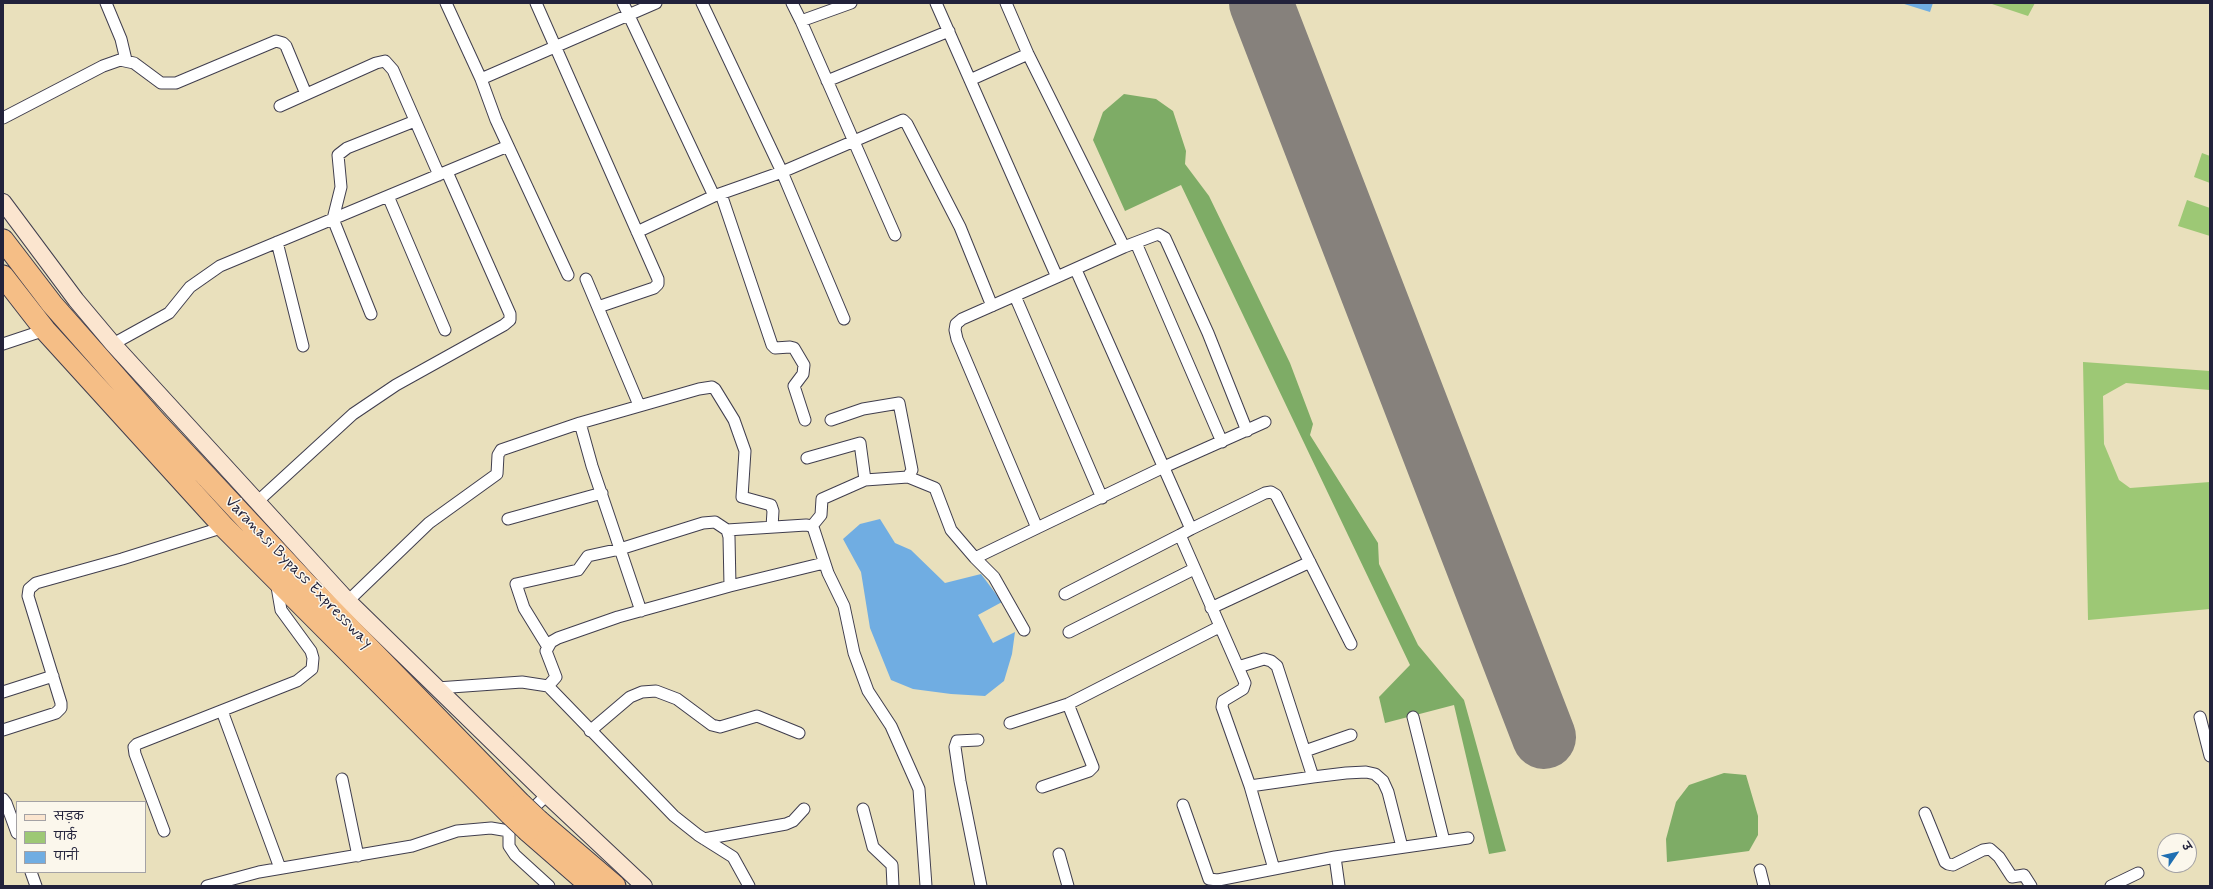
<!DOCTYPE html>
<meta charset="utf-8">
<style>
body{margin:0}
#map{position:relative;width:2213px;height:889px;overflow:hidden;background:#e9e0bc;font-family:Mynerve,"Playpen Sans Deva",sans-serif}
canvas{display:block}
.frame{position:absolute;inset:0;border:4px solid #22223b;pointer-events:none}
.legend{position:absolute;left:16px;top:801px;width:130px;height:72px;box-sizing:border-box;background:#fbf7ec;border:1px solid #a4a2a5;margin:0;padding:5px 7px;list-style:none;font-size:12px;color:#22223b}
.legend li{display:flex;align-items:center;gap:8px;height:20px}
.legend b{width:20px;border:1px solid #a4a2a5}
.north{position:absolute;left:2157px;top:833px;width:40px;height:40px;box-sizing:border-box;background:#fbf7ec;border:1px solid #a4a2a5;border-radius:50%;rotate:56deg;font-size:11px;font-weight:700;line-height:16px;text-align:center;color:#22223b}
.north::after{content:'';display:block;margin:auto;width:14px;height:18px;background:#1f6fb2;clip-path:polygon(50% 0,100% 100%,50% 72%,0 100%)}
</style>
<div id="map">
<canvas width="2213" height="889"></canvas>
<div class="frame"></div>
<ul class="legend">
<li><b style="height:5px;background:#fbe5cf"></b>सड़क</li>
<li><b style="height:11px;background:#9dc875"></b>पार्क</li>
<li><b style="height:11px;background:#70ade2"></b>पानी</li>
</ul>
<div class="north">उ</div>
</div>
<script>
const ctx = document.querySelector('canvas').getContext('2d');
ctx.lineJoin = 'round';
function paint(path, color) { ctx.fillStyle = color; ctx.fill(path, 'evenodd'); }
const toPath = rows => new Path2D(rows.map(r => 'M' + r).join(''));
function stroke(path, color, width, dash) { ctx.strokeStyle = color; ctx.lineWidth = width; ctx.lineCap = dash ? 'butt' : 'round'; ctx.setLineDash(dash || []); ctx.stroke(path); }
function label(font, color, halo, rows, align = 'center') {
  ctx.font = font + ' Mynerve,sans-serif'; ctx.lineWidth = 3; ctx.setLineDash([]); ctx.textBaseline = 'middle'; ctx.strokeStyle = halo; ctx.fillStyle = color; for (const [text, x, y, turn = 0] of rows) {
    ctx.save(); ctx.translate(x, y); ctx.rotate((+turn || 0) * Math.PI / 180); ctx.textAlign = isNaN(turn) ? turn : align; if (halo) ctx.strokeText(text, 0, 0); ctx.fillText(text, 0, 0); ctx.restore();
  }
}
paint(toPath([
 [1989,3,2035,3,2028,16],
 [2202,153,2210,156,2210,183,2194,177],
 [2187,200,2210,208,2210,236,2178,226],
 [2083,362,2210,371,2210,390,2126,383,2103,396,2104,444,2119,480,2130,488,2210,482,2210,609,2088,620]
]), '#9dc875');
paint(toPath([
 [1124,94,1156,99,1173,111,1186,151,1185,164,1209,196,1290,363,1313,424,1310,435,1378,543,1379,564,1418,645,1464,700,1506,851,1489,854,1454,705,1385,723,1379,697,1410,665,1181,185,1125,211,1093,140,1103,112],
 [1724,773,1746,775,1758,816,1758,835,1749,851,1667,862,1666,839,1676,802,1689,785]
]), '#7eac66');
paint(toPath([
 [1901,3,1933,3,1930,12],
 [880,519,895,543,911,550,945,583,981,574,1002,602,978,615,993,643,1015,632,1012,654,1004,681,985,696,951,694,913,689,891,680,870,628,861,572,843,539,860,524]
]), '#70ade2');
stroke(toPath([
 [1261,3,1544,737]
]), '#86817c', 64);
const street = toPath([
 [106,3,121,39,126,60],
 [446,3,481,79],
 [536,3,658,279,658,284,654,288,598,307],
 [623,3,714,196,782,172,903,120,907,124,960,227,992,306],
 [702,3,782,172,844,319],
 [792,3,801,21,851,3],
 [936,3,1057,277,1124,247,1028,54,1006,3],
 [801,21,895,235],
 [970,80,1028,54],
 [827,81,949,31],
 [280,106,376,63,385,61,393,70,439,175],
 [3,118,103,66,120,60,134,63,161,83,176,83,276,41,283,43,286,46,306,94],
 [721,194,772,345,775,348,790,347,794,348,804,365,803,374,794,386,805,420],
 [388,196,445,330],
 [637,232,714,196],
 [277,242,303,346],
 [1136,243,1222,442],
 [1124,247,1158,234,1165,238,1208,333,1247,431],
 [1076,270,1191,529,1180,535,1245,683,1243,689,1223,701,1222,707,1250,786,1274,869,1335,857,1468,838],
 [568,275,496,120,481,79,656,3],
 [1057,277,962,319,956,324,955,330,957,339,1037,528,1164,467,1265,422],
 [586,279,639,405],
 [1015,296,1102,498],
 [371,314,333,219,341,187,338,155,347,148,415,121],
 [3,344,45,330],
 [113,344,169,313,190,287,220,266,508,146],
 [807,458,860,443,865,480],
 [908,477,935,488,951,530,975,558,1037,528],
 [257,502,353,414,396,385,504,325,510,320,510,314,447,172],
 [508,519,602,493],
 [812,526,821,515,822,499,865,480,908,477,912,470,899,403,863,409,831,420],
 [1191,529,1265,493,1271,492,1276,495,1351,644],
 [727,530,806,525,812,526,814,530,828,573,844,606,854,653,868,691,891,726,919,789,926,886],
 [975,558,994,577,1024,630],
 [1065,594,1180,535],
 [348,601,429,523,497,474,498,455,501,450,580,423],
 [1211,608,1310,562],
 [641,611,592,466,580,423,699,389,712,387,715,389,734,420,745,451,742,497,771,505,773,511,772,527],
 [1069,632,1194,569],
 [548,647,524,608,516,584,578,570,588,556,620,549,703,523,715,522,727,530,729,537,730,586],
 [1238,667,1264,659,1271,661,1277,666,1313,777,1250,786],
 [548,686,674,816,698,835,733,857,749,886],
 [437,688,522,682,548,686,556,677,546,651,551,642,558,638,618,617,730,586,824,563],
 [3,692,53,676],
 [222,711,280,868],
 [1413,717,1444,841],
 [2200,717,2210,756],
 [1010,723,1068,704,1219,627],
 [3,730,56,713,61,708,61,703,28,596,29,589,36,583,122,559,224,527],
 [590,731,630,697,642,692,656,691,677,699,712,725,720,727,757,716,799,733],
 [978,740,957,741,955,747,960,781,981,886],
 [1305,751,1351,735],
 [1313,777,1346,773,1366,772,1375,774,1383,781,1388,792,1402,847],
 [342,779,358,856],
 [1042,787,1089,771,1093,767,1068,704],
 [3,799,6,803,17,833],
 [1183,805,1209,879,1218,880,1274,869],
 [863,809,873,847,892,865,893,886],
 [1925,813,1945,862,1948,864,1953,865,1983,850,1990,849,1999,857,2012,877,2024,875,2031,886],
 [527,814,547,795],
 [514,826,509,831,509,846,515,855,549,886],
 [164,831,135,754,134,747,137,744,297,681,312,669,313,658,311,651,281,610,276,581],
 [704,839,786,824,793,821,804,809],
 [1059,854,1068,886],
 [1335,857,1339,886],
 [1760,870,1764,886],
 [31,872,36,886],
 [207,886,259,872,412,846,457,831,491,828,509,831],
 [2111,886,2138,873]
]);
const secondary = toPath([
 [3,202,76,300,113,344,348,601,547,795,644,886]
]);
const highway = toPath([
 [3,240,52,304,155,421,303,580,521,804],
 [3,276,45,330,224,527,510,814],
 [539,821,615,886],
 [528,831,591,886]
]);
stroke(street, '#403e4e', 13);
stroke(secondary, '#403e4e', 18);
stroke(highway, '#403e4e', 23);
stroke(street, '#fff', 11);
stroke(secondary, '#fbe5cf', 16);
stroke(highway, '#f5be86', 21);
const highwayBridge = toPath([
 [521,804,539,821],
 [510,814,528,831]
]);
stroke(highwayBridge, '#403e4e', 23, []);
stroke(highwayBridge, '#f5be86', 21);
label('16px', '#22223b', '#fbf7ec', [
 ["Varanasi Bypass Expressway",298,573,46]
]);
</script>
